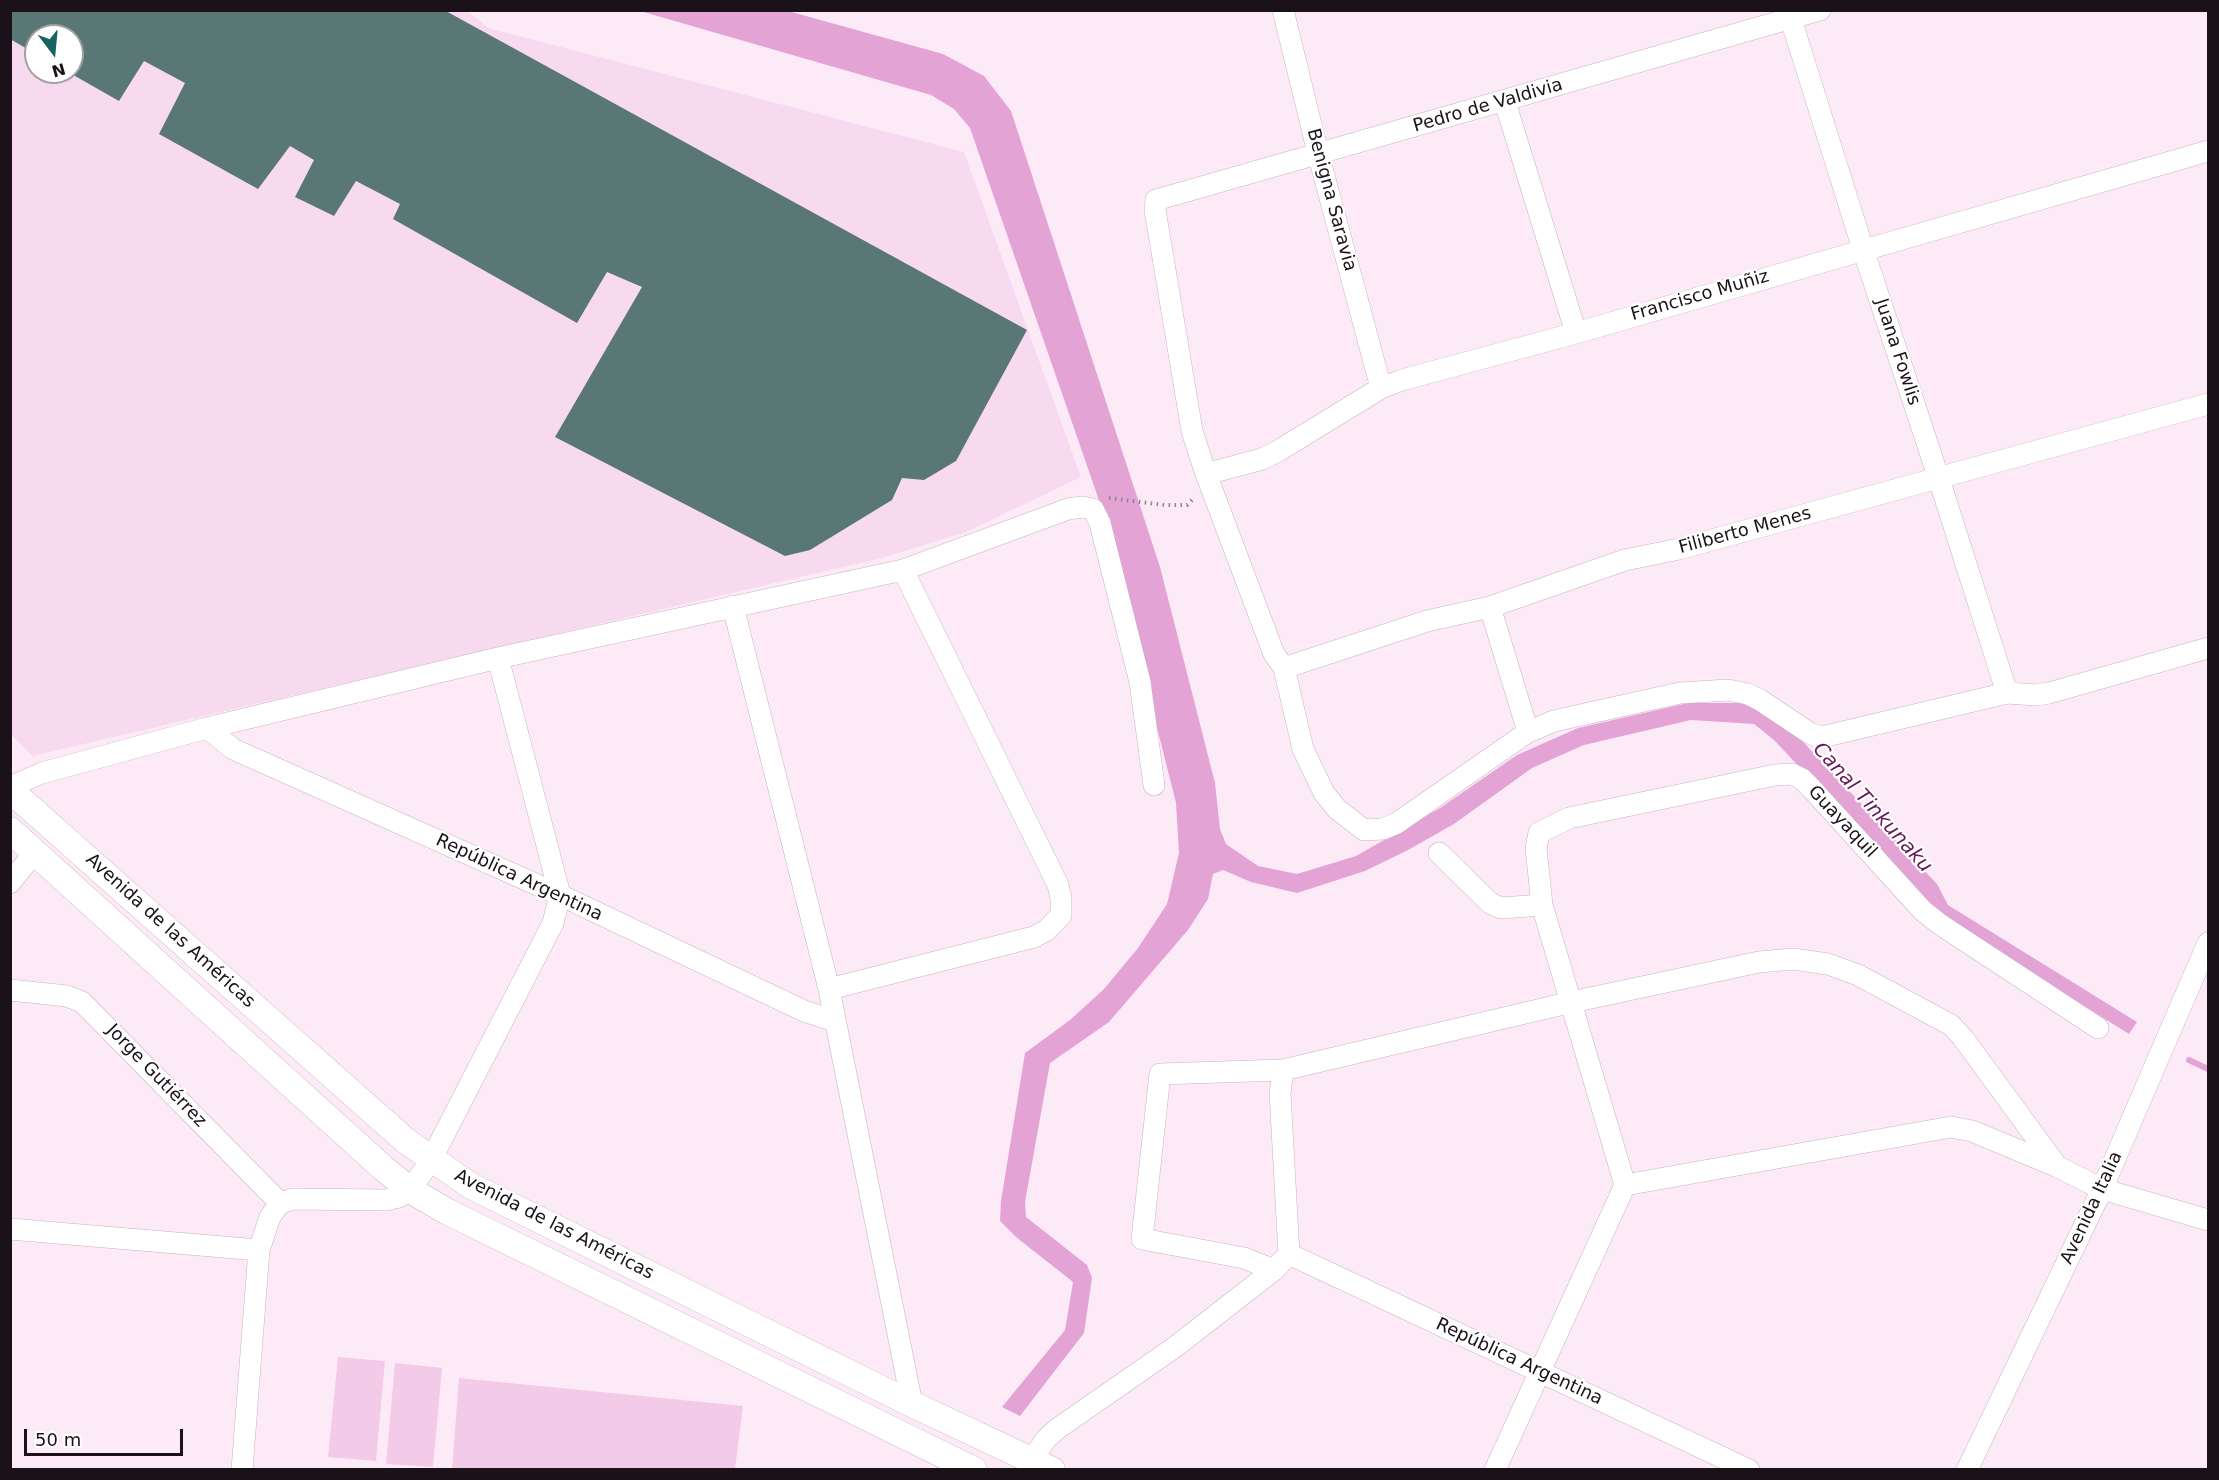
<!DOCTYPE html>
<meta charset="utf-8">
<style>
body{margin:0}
#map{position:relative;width:2219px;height:1480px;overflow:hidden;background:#fdeaf7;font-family:"DejaVu Sans",sans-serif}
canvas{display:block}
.frame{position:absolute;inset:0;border:12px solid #1a1218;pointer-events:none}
.north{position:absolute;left:24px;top:24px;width:60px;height:60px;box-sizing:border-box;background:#fff;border:2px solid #a3a0a3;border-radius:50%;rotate:164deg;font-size:16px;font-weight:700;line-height:24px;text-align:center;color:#1a1218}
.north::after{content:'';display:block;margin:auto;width:21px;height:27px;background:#166460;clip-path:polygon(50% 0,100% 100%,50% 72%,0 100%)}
.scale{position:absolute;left:24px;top:1429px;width:159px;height:27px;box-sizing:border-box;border:3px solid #1a1218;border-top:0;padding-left:8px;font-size:18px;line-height:21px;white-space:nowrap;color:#1a1218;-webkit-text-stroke:4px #fff;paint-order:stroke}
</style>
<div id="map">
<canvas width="2219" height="1480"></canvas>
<div class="frame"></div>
<div class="north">N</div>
<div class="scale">50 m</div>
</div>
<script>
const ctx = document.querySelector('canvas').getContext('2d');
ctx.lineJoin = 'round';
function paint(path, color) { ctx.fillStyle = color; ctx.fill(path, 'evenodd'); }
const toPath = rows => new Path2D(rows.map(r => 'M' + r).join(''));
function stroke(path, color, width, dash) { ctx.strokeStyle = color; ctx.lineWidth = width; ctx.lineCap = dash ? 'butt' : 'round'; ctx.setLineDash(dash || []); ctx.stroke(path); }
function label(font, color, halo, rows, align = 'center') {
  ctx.font = font + ' "DejaVu Sans",sans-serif'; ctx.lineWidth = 4.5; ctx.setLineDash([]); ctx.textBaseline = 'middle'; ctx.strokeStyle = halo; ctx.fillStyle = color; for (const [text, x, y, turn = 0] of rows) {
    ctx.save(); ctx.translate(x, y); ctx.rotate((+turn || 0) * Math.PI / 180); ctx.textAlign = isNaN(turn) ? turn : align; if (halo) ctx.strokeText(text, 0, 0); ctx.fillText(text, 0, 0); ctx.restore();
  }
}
paint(toPath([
 [11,11,468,11,488,28,964,152,1081,477,966,532,882,558,32,756,11,734],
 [36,36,72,36,72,72,36,72]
]), '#f8daf0');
paint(toPath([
 [338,1357,385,1361,376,1461,328,1457],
 [395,1363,442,1368,433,1467,386,1464],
 [459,1378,743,1406,735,1469,452,1469]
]), '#f4cae9');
paint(toPath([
 [640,11,788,11,943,54,984,76,1011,111,1160,567,1215,783,1220,829,1226,844,1258,866,1297,874,1356,856,1440,808,1517,755,1578,728,1688,703,1750,703,1782,721,1806,745,1937,884,1948,905,2137,1022,2129,1034,1937,914,1774,740,1754,724,1691,720,1584,745,1532,768,1454,824,1408,850,1365,871,1297,893,1251,882,1223,870,1213,874,1208,899,1188,930,1109,1022,1050,1063,1025,1202,1026,1217,1087,1265,1092,1278,1084,1333,1020,1416,1002,1407,1065,1330,1073,1282,1016,1237,1000,1221,1001,1201,1025,1053,1070,1020,1104,989,1138,948,1167,904,1179,853,1176,803,1102,509,970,128,954,109,931,95]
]), '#e4a3d5');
stroke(toPath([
 [2189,1060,2208,1069]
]), '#e4a3d5', 6);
paint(toPath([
 [10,10,444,10,1027,330,956,461,924,480,902,478,892,500,810,550,785,556,555,437,642,287,607,272,577,323,393,219,400,204,356,181,334,216,295,197,314,160,290,146,258,189,159,134,185,83,144,61,119,101,68,72,72,72,72,36,36,36,36,54,10,39]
]), '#597774');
const minor = toPath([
 [1283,10,1318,153,1381,388],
 [1788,10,1863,249,1939,479,2007,693],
 [1820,10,1156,200,1155,210,1192,431,1206,474,1274,654,1284,668,1303,749,1324,793,1337,809,1364,830,1383,829,1397,823,1528,732,1554,721,1594,712,1680,693,1728,690,1748,694,1760,700,1811,734,1822,737,2007,693,2036,695,2049,693,2208,648],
 [1505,102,1576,333],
 [1206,474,1262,459,1278,451,1381,388,1402,380,1576,333,2208,151],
 [733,606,829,989,912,1404],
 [1490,607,1528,732],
 [1284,668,1427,621,1490,607,1625,560,1679,549,2208,404],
 [207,728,233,749,560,895,804,1011,835,1021],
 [10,787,42,773,207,728,498,658,903,570,1068,509,1082,507,1093,509,1100,523,1140,682,1154,785],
 [1439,853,1490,903,1501,908,1542,905],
 [10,883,35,852],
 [829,989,1034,937,1047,930,1061,915,1061,898,1058,885,903,570],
 [10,990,67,996,82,1002,280,1203],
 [2098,1028,1941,925,1923,911,1811,788,1802,779,1792,774,1775,775,1569,818,1539,833,1536,848,1542,905,1625,1185,1951,1127,1972,1131,2056,1166,2102,1189,2208,1220],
 [10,1229,259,1250,270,1217,280,1203,293,1199,386,1200,399,1197,410,1190,431,1160,553,923,560,895,498,658],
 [1289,1254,1749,1470],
 [1274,1270,1244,1258,1142,1239,1160,1074,1283,1070,1572,1002,1759,962,1793,959,1828,964,1858,975,1951,1025,1963,1038,2056,1165],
 [1032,1460,1046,1439,1057,1429,1175,1347,1274,1270,1289,1254,1280,1093,1283,1070],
 [242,1470,259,1250],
 [1495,1470,1625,1185],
 [1967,1470,2102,1189,2208,943]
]);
const major = toPath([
 [10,790,406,1141,471,1186,912,1404,1052,1470],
 [10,830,383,1168,410,1190,448,1212,974,1470]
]);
stroke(minor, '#c9b2c3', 22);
stroke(major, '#c9b2c3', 27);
stroke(toPath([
 [1109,498,1165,505,1187,505,1194,498]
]), '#91838d', 4, [1.5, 4.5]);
stroke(minor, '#fff', 21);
stroke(major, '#fff', 26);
label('18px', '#1a1218', '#fff', [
 ["Pedro de Valdivia",1488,106,-16],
 ["Benigna Saravia",1331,200,75],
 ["Francisco Muñiz",1700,296,-16],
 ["Juana Fowlis",1897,352,72],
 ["Filiberto Menes",1745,531,-15],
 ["Guayaquil",1842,822,47],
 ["República Argentina",519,878,25],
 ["Avenida de las Américas",170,931,42],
 ["Jorge Gutiérrez",156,1076,46],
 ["Avenida Italia",2092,1208,-65],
 ["Avenida de las Américas",554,1225,27],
 ["República Argentina",1519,1362,25]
]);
label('italic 20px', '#661c5a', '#fff', [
 ["Canal Tinkunaku",1872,808,48]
]);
</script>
